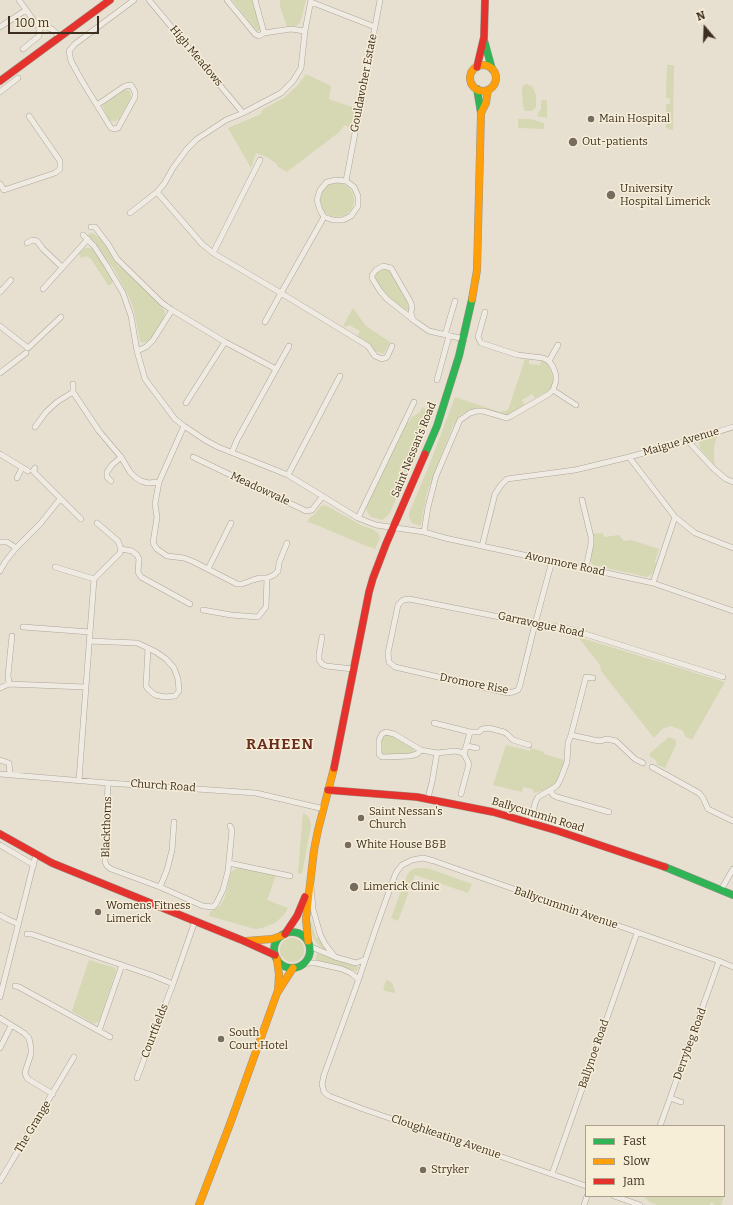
<!DOCTYPE html>
<style>
body{margin:0}
#map{position:relative;width:733px;height:1205px;overflow:hidden;background:#e7e0d1;font-family:Bitter,serif}
canvas{display:block}
.legend{position:absolute;left:585px;top:1125px;width:140px;height:72px;box-sizing:border-box;background:#f7eed8;border:1px solid #ada18e;margin:0;padding:5px 7px;list-style:none;font-size:12px;color:#3d2e20}
.legend li{display:flex;align-items:center;gap:8px;height:20px}
.legend b{width:20px;border:1px solid #ada18e}
.north{position:absolute;left:685px;top:8px;width:40px;height:40px;-webkit-text-stroke:3px #f7eed8;paint-order:stroke;rotate:341deg;font-size:11px;font-weight:700;line-height:16px;text-align:center;color:#3d2e20}
.north::after{content:'';display:block;margin:auto;width:14px;height:18px;background:#3d2e20;clip-path:polygon(50% 0,100% 100%,50% 72%,0 100%)}
.scale{position:absolute;left:8px;top:16px;width:91px;height:18px;box-sizing:border-box;border:2px solid #3d2e20;border-top:0;padding-left:5px;font-size:12px;line-height:14px;white-space:nowrap;color:#3d2e20;-webkit-text-stroke:3px #f7eed8;paint-order:stroke}
</style>
<div id="map">
<canvas width="733" height="1205"></canvas>
<ul class="legend">
<li><b style="height:5px;background:#30b455"></b>Fast</li>
<li><b style="height:5px;background:#ff9f0a"></b>Slow</li>
<li><b style="height:5px;background:#e5322d"></b>Jam</li>
</ul>
<div class="north">N</div>
<div class="scale">100 m</div>
</div>
<script>
const ctx = document.querySelector('canvas').getContext('2d');
ctx.lineJoin = 'round';
function paint(path, color) { ctx.fillStyle = color; ctx.fill(path, 'evenodd'); }
const toPath = rows => new Path2D(rows.map(r => 'M' + r).join(''));
function stroke(path, color, width, dash) { ctx.strokeStyle = color; ctx.lineWidth = width; ctx.lineCap = dash ? 'butt' : 'round'; ctx.setLineDash(dash || []); ctx.stroke(path); }
function label(font, color, halo, rows, align = 'center') {
  ctx.font = font + ' Bitter,serif'; ctx.lineWidth = 3; ctx.setLineDash([]); ctx.textBaseline = 'middle'; ctx.strokeStyle = halo; ctx.fillStyle = color; for (const [text, x, y, turn = 0] of rows) {
    ctx.save(); ctx.translate(x, y); ctx.rotate((+turn || 0) * Math.PI / 180); ctx.textAlign = isNaN(turn) ? turn : align; if (halo) ctx.strokeText(text, 0, 0); ctx.fillText(text, 0, 0); ctx.restore();
  }
}
paint(toPath([
 [232,0,253,0,261,29,259,31,257,31],
 [280,0,306,0,301,20,299,24,296,26,287,27,280,6],
 [667,65,674,65,673,130,669,130,668,128,666,128,666,104,670,104,670,98,666,98],
 [306,74,331,86,329,99,355,108,351,128,345,125,338,133,287,172,277,166,277,164,267,157,256,153,251,168,228,128,261,114,262,110,285,97,298,85],
 [526,84,532,86,536,95,536,107,532,111,526,111,524,110,523,105,522,90,522,86],
 [124,90,128,90,130,92,131,97,119,119,116,121,112,121,109,120,103,107,103,105,104,104],
 [542,100,547,100,547,118,537,116,541,108,541,101],
 [518,119,531,119,544,123,544,129,519,128,518,127],
 '320 200a17 17 0 1 1 34 0a17 17 0 1 1-34 0Z',
 [92,233,99,237,109,250,113,259,119,266,141,285,163,308,165,312,164,319,149,342,142,343,140,341,134,311,130,299,114,269,99,248,89,237,88,235,89,234],
 [86,248,90,248,92,249,113,280,111,285,108,285,91,259,87,256,81,258,79,254,81,251],
 [385,269,390,271,408,303,409,310,405,310,392,300,378,284,375,278,376,274,380,270],
 [353,308,366,326,390,342,384,353,383,354,375,351,370,344,357,337,360,331,349,325,345,327,343,326],
 [525,359,529,360,529,364,540,365,541,361,543,361,547,363,553,376,554,383,551,387,549,390,535,398,532,394,522,400,525,405,509,414,506,415,487,409,477,408,469,410,460,415,453,426,431,482,427,492,421,524,420,526,412,523,409,517,409,513,430,463,455,397,500,412,508,410],
 [422,407,433,412,390,513,386,517,382,520,371,517,367,512,366,508,367,505,407,422,409,422,412,417,420,412],
 [720,434,716,439,714,448,714,459,715,465,700,448,699,443,701,440],
 [325,505,361,525,372,529,378,533,380,538,375,549,364,545,314,524,307,522,310,517,314,515,321,506],
 [603,533,604,537,619,535,624,541,631,540,659,549,655,561,656,565,652,574,647,577,643,576,593,565,590,561,593,544,593,534],
 [578,637,725,682,692,740,686,737,682,730,671,726,662,729,654,738,601,671,600,665],
 [386,735,394,736,414,748,414,751,410,754,383,754,381,753,380,742,382,737],
 [669,737,676,740,676,745,665,768,657,765,656,760,649,756,651,752],
 [506,745,530,751,531,748,544,752,544,754,564,760,563,768,555,784,546,790,534,793,532,789,523,787,522,792,493,785],
 [303,813,308,816,310,820,311,826,302,874,298,873],
 [238,868,276,875,267,900,288,908,284,915,275,923,262,928,255,929,248,927,209,916,210,912,220,906,225,897,231,872,234,870],
 [416,868,427,868,472,884,468,893,415,875,398,921,391,918,407,875,411,870],
 [311,921,316,938,318,937,323,946,328,952,321,948,314,940,310,930,309,922],
 '280 950a12 12 0 1 1 24 0a12 12 0 1 1-24 0Z',
 [317,953,358,967,357,971,322,961,315,961],
 [89,960,115,968,116,971,99,1021,94,1024,72,1011],
 [386,980,390,981,392,983,395,991,394,993,385,991,383,990],
 [724,1194,725,1194,721,1205,714,1205,714,1204,711,1202,710,1205,657,1205,648,1201,645,1198,644,1196,724,1196]
]), '#d6d7b3');
const street = toPath([
 [19,0,37,25,40,27,45,27,52,29,60,37],
 [227,0,255,34,259,36,264,33,291,29,305,31],
 [255,0,264,33],
 [311,2,375,27],
 [0,27,26,10],
 [23,49,39,36,40,27],
 [0,92,18,78],
 [97,105,125,86,131,85,135,92,135,97,118,128,114,129,111,128,82,81,71,61,69,51,75,44,134,0],
 [243,113,281,93,293,81,301,68,305,31,311,0],
 [336,180,346,181,354,187,358,196,358,206,351,216,343,220,333,220,324,217,320,210,317,200,320,190,327,182,336,180],
 [346,181,380,0],
 [0,184,4,190,55,173,60,169,60,161,29,116],
 [157,192,202,244,213,253,281,293,368,346,375,356,382,359,385,358,387,357,392,346],
 [130,213,157,192,164,184,173,168,187,149,197,139,226,120,243,113,149,0],
 [91,227,95,227,108,244,117,259,162,303,172,310,225,342,276,369],
 [83,235,94,246,107,266,123,293,131,316,137,351,145,379,175,419,184,426,205,440,218,447,288,475,358,518,376,525,424,532,445,538,653,583,733,611],
 [27,243,32,240,37,241,43,249,62,267],
 [213,253,260,160],
 [43,289,88,239],
 [0,292,11,280],
 [413,320,411,313,412,306,410,301,391,268,383,266,376,270,372,275,372,278,380,291,387,299,416,322,429,331,464,339],
 [265,322,281,293,324,217],
 [0,326,28,348,61,317],
 [445,335,455,301],
 [137,351,146,347,153,340,172,310],
 [549,361,558,345],
 [0,373,26,353],
 [437,380,449,336],
 [73,384,73,392,99,431,121,457,130,472,136,478,141,481,148,483,159,482,184,426],
 [553,390,576,405],
 [186,403,225,342],
 [35,427,46,412,57,402,73,392],
 [688,441,714,469,726,479,733,482],
 [232,452,237,440,289,346],
 [0,454,28,471],
 [193,457,306,511,312,510,322,497],
 [629,457,688,441,733,427],
 [35,468,33,471,81,519],
 [288,475,340,376],
 [17,478,22,468],
 [111,481,107,477,107,472,112,465,121,457],
 [159,482,155,504,157,517,153,543,157,549,167,556,184,558,194,562,237,584,242,584,253,580,260,578,267,578,274,575,278,571,279,563,287,543],
 [582,500,591,537,591,544,586,568],
 [675,517,695,533,733,548],
 [358,518,414,402],
 [424,532,428,507,436,476,460,420,470,413,477,411,483,411,507,418,511,416,549,394,553,390,556,381,556,375,553,367,549,361,543,358,518,355,481,343,478,337,485,312],
 [0,542,7,542,16,548],
 [482,546,495,494,501,485,507,479,575,470,629,457,675,517,653,583],
 [121,549,132,551,137,555,139,559,138,572,141,577,190,604],
 [552,561,535,624,520,685,518,690,513,692,508,693,395,667,389,662,388,653,398,605,403,600,409,599,535,624,566,628,723,677],
 [55,567,94,579],
 [208,569,231,523],
 [0,571,5,562,16,548,40,524,60,499],
 [203,610,231,615,258,617,266,607,267,578],
 [23,627,90,632],
 [322,637,319,654,319,660,322,664,326,666,353,669],
 [89,641,137,643,148,648,156,652,166,659,174,668,178,679,179,691,175,696,165,697,155,695,148,689,146,686,148,648],
 [9,684,8,675,12,636],
 [0,688,9,684,85,687],
 [434,723,470,732,464,754,469,764,461,794],
 [470,732,479,732,482,729,489,728,504,732,507,734,513,740,529,745],
 [571,735,594,740,600,741,607,739,616,741,635,759,643,763],
 [467,746,477,748],
 [421,750,394,734,386,732,382,734,379,740,379,754,382,757,384,757,410,756,417,754,421,750,437,753,455,751,460,752,464,754],
 [0,760,9,763,10,774],
 [652,767,699,793,703,798,708,809,733,821],
 [0,774,108,783,256,793,324,809],
 [79,780,94,579,120,553,121,549,118,541,97,523],
 [108,783,105,862,107,866,111,869,160,887,167,870,172,850,174,822],
 [550,790,553,795,557,797,609,812],
 [428,798,432,782,437,753],
 [531,823,535,803,538,797,555,787,558,784,561,778,567,762,568,743,571,735,586,677,593,678],
 [0,845,34,865],
 [229,863,290,876],
 [311,886,313,909,320,934,325,944,335,957],
 [160,887,203,906,213,907,216,904,223,890,228,871,232,830,230,826],
 [721,890,733,869],
 [0,915,7,919,18,924],
 [27,934,31,934,154,976,173,984],
 [309,946,335,957,356,963,364,960],
 [303,964,309,963,316,963,342,969,351,973,358,979],
 [15,986,19,987,110,1037],
 [0,997,36,854],
 [0,1018,24,1033,29,1038,31,1048,31,1054,25,1072,26,1076,28,1079,53,1094],
 [99,1031,122,965],
 [0,1048,11,1026],
 [137,1078,173,984,195,921],
 [670,1098,681,1102],
 [660,1126,719,961],
 [552,1174,637,933],
 [0,1181,74,1057],
 [586,1186,363,1109,329,1096,324,1092,322,1084,324,1075,356,987,377,925,395,875,398,870,402,865,412,860,423,858,434,861,719,961,733,967],
 [614,1196,640,1205],
 [584,1205,587,1196]
]);
const fast = toPath([
 [484,40,492,69],
 [477,89,481,113],
 [425,454,437,426,459,356,472,299],
 [665,867,733,895],
 '274 950a18 18 0 1 1 36 0a18 18 0 1 1-36 0Z'
]);
const slow = toPath([
 '470 78a13 13 0 1 1 26 0a13 13 0 1 1-26 0Z',
 [472,299,477,270,481,113,486,103,488,90],
 [246,941,272,939,281,936],
 [308,941,306,919,314,850,318,830,334,768],
 [277,959,279,975,278,990],
 [199,1205,230,1124,277,993,293,968]
]);
const jam = toPath([
 [477,67,484,37,485,0],
 [0,81,110,0],
 [334,768,369,592,373,578,386,544,425,454],
 [328,790,417,797,493,812,558,831,665,867],
 [0,834,52,863,244,941,275,955],
 [285,934,297,916,305,897]
]);
stroke(street, '#ada599', 6);
stroke(fast, '#9c958a', 8);
stroke(slow, '#9c958a', 8);
stroke(jam, '#9c958a', 8);
stroke(street, '#efebe3', 5);
stroke(fast, '#30b455', 7);
stroke(slow, '#ff9f0a', 7);
stroke(jam, '#e5322d', 7);
for (const [x, y, r, color] of [
 [591,119,4,"#786c5e"],
 [573,142,5,"#786c5e"],
 [611,195,5,"#786c5e"],
 [361,818,4,"#786c5e"],
 [348,845,4,"#786c5e"],
 [354,887,5,"#786c5e"],
 [98,912,4,"#786c5e"],
 [221,1039,4,"#786c5e"],
 [423,1170,4,"#786c5e"]
]) { const dot = new Path2D(); dot.arc(x, y, r, 0, 2 * Math.PI); ctx.fillStyle = color; ctx.fill(dot); stroke(dot, '#f7eed8', 1.5); }
label('11px', '#3d2e20', '#f7eed8', [
 ["High Meadows",196,56,50],
 ["Gouldavoher Estate",364,83,-79],
 ["Maigue Avenue",681,442,-16],
 ["Saint Nessan's Road",414,450,-68],
 ["Meadowvale",260,489,25],
 ["Avonmore Road",565,564,12],
 ["Garravogue Road",541,625,12],
 ["Dromore Rise",474,684,11],
 ["Church Road",163,786,4],
 ["Ballycummin Road",538,815,17],
 ["Blackthorns",107,827,-88],
 ["Ballycummin Avenue",566,908,19],
 ["Courtfields",155,1031,-69],
 ["Derrybeg Road",690,1044,-70],
 ["Ballynoe Road",594,1054,-71],
 ["The Grange",33,1127,-59],
 ["Cloughkeating Avenue",446,1137,19]
]);
label('11px', '#3d2e20', '#f7eed8', [
 ["Main Hospital",599,119],
 ["Out-patients",582,142],
 ["University",620,189],
 ["Hospital Limerick",620,202],
 ["Saint Nessan's",369,812],
 ["Church",369,825],
 ["White House B&B",356,845],
 ["Limerick Clinic",363,887],
 ["Womens Fitness",106,906],
 ["Limerick",106,919],
 ["South",229,1033],
 ["Court Hotel",229,1046],
 ["Stryker",431,1170]
], 'left');
ctx.letterSpacing = '1px';
label('bold 15px', '#6b2e1e', '#f7eed8', [
 ["RAHEEN",280,745]
]);
ctx.letterSpacing = '0px';
</script>
